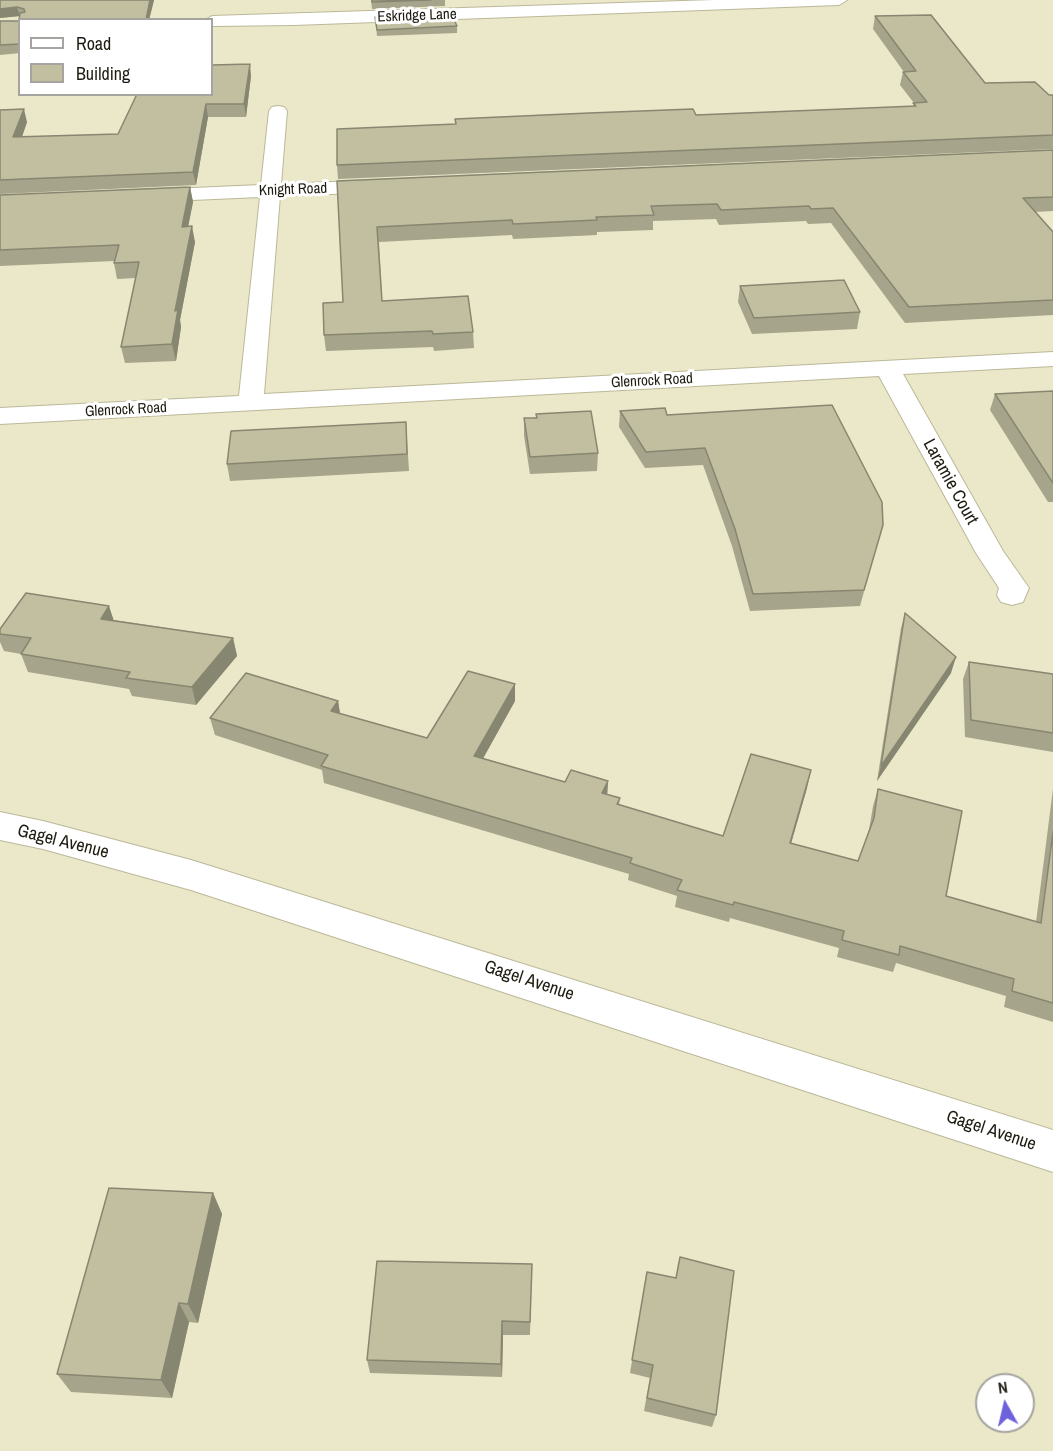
<!DOCTYPE html>
<style>
body{margin:0}
#map{position:relative;width:1053px;height:1451px;overflow:hidden;background:#eae8c8;font-family:"Archivo Narrow",sans-serif}
canvas{display:block}
.legend{position:absolute;left:18px;top:18px;width:195px;height:78px;box-sizing:border-box;background:#fff;border:2px solid #a5a4a0;margin:0;padding:8px 10px;list-style:none;font-size:18px;color:#1e1c11}
.legend li{display:flex;align-items:center;gap:12px;height:30px}
.legend b{width:30px;border:2px solid #a5a4a0}
.north{position:absolute;left:975px;top:1373px;width:60px;height:60px;box-sizing:border-box;background:#fff;border:2px solid #a5a4a0;border-radius:50%;rotate:352deg;font-size:16px;font-weight:700;line-height:24px;text-align:center;color:#1e1c11}
.north::after{content:'';display:block;margin:auto;width:21px;height:27px;background:#6e62dc;clip-path:polygon(50% 0,100% 100%,50% 72%,0 100%)}
</style>
<div id="map">
<canvas width="1053" height="1451"></canvas>
<ul class="legend">
<li><b style="height:8px;background:#fff"></b>Road</li>
<li><b style="height:16px;background:#c1bfa0"></b>Building</li>
</ul>
<div class="north">N</div>
</div>
<script>
const ctx = document.querySelector('canvas').getContext('2d');
ctx.lineJoin = 'round';
const toPath = rows => new Path2D(rows.map(r => 'M' + r).join(''));
function stroke(path, color, width, dash) { ctx.strokeStyle = color; ctx.lineWidth = width; ctx.lineCap = dash ? 'butt' : 'round'; ctx.setLineDash(dash || []); ctx.stroke(path); }
function paint(path, color) { ctx.fillStyle = color; ctx.fill(path, 'evenodd'); }
function label(font, color, halo, rows, align = 'center') {
  ctx.font = font + ' "Archivo Narrow",sans-serif'; ctx.lineWidth = 6; ctx.setLineDash([]); ctx.textBaseline = 'middle'; ctx.strokeStyle = halo; ctx.fillStyle = color; for (const [text, x, y, turn = 0] of rows) {
    ctx.save(); ctx.translate(x, y); ctx.rotate((+turn || 0) * Math.PI / 180); ctx.textAlign = isNaN(turn) ? turn : align; if (halo) ctx.strokeText(text, 0, 0); ctx.fillText(text, 0, 0); ctx.restore();
  }
}
const minor = toPath([
 [714,0,847,0,839,5,294,25,212,26,212,20,205,20,212,16,714,0],
 [278,106,284,107,287,111,281,184,383,180,390,182,393,186,390,190,383,192,280,196,264,394,1053,352,1053,366,903,374,1003,551,1029,588,1023,602,1012,605,1001,602,997,595,999,588,976,553,879,376,0,424,0,408,239,396,260,197,147,202,140,200,137,196,140,192,147,190,261,185,269,111,272,107,278,106],
 [0,812,43,821,191,860,1053,1130,1053,1172,191,890,43,849,0,840,0,812]
]);
stroke(minor, '#bbb899', 2);
paint(minor, '#fff');
paint(toPath([
 [0,0,154,0,149,20,20,20,20,53,0,55,0,21,19,21,20,16,0,18],
 [371,0,445,0,445,6,372,9],
 [875,16,985,83,1049,95,1053,95,1053,149,338,179,337,165,696,115,913,106,914,103,900,85,903,72,904,72,873,29],
 [375,17,457,26,457,33,377,36],
 [251,76,246,117,208,117,196,185,0,194,0,110,27,122,22,137,118,134],
 [1053,150,1053,211,1035,212,1053,232,1053,315,905,323,831,223,808,224,806,221,719,225,716,219,653,221,653,230,597,232,597,235,513,239,512,235,379,242,382,300,473,332,474,348,434,351,433,347,326,351,324,335,343,302,337,181],
 [190,187,193,202,188,227,195,242,180,320,181,327,176,361,125,363,121,347,136,278,117,279,114,263,114,261,0,266,0,195],
 [740,286,860,312,857,329,752,334,738,302],
 [1053,391,1053,502,1048,502,990,410,995,394],
 [620,411,667,415,878,541,860,606,750,611,732,546,703,465,645,468,619,427],
 [536,414,598,453,597,471,530,474,524,436,524,418,536,418],
 [406,422,409,471,230,481,227,464],
 [905,613,951,673,877,781,901,628],
 [114,620,233,638,237,656,196,705,132,696,129,689,28,672,21,654,4,651,0,642,0,629],
 [969,662,1053,674,1053,752,965,737,963,679],
 [515,684,515,701,483,758,565,782,608,781,607,795,620,798,619,805,723,836,807,788,791,844,858,861,869,830,873,806,878,789,946,896,1036,922,1053,789,1053,1022,1004,1007,1006,996,896,963,893,972,837,957,839,948,730,918,729,922,675,907,677,896,628,880,629,874,324,783,322,770,215,735,210,718,338,701,340,714,427,738],
 [213,1193,222,1214,198,1323,189,1322,172,1398,71,1392,57,1374],
 [680,1257,716,1415,712,1427,644,1411,650,1378,630,1373,647,1272,676,1278],
 [532,1264,530,1335,503,1335,502,1377,370,1373,367,1360]
]), '#a6a48a');
paint(toPath([
 [150,0,154,0,149,20,146,20],
 [17,7,20,16,0,18,0,9],
 [250,64,251,76,246,117,244,104],
 [206,104,208,117,196,185,193,172],
 [24,109,27,122,17,151,13,137],
 [190,187,193,202,185,242,182,227],
 [192,226,195,242,180,320,181,327,176,361,172,344,175,311],
 [109,606,115,624,101,619],
 [233,638,237,656,196,705,192,687],
 [956,657,951,673,877,781,881,766],
 [515,684,515,701,475,773,474,756],
 [338,701,341,719,331,711],
 [811,770,807,788,786,860,790,843],
 [608,781,607,798,602,793],
 [213,1193,222,1214,198,1323,188,1304],
 [179,1303,189,1322,172,1398,161,1380],
 [502,1321,503,1335,502,1377,501,1364]
]), '#878670');
const building = toPath([
 [0,0,150,0,146,20,20,20,20,44,0,45,0,21,19,21,20,13,25,12,24,9,17,7,0,9,0,0],
 [372,0,431,0,372,2,372,0],
 [452,15,457,26,377,30,375,17,452,15],
 [931,15,985,83,1035,82,1049,95,1053,95,1053,135,337,165,337,129,456,124,455,119,589,113,693,109,696,115,916,106,913,103,927,102,903,72,916,71,875,16,931,15],
 [250,64,244,104,206,104,193,172,0,180,0,110,24,109,13,137,118,134,137,94,212,94,212,65,250,64],
 [1053,150,1053,197,1023,198,1053,232,1053,300,909,307,833,208,811,209,809,206,721,210,717,204,651,206,654,215,596,217,597,220,513,224,512,220,377,227,382,301,468,296,473,332,433,334,432,331,324,335,323,303,343,302,337,181,1053,150],
 [190,187,182,227,192,226,175,311,178,310,172,344,121,347,139,262,114,263,119,245,0,250,0,195,190,187],
 [844,280,860,312,754,318,740,286,844,280],
 [1053,391,1053,483,995,394,1053,391],
 [832,405,882,502,883,525,864,590,753,594,735,529,705,448,646,452,620,411,665,408,667,415,832,405],
 [591,411,598,453,530,457,524,418,537,418,536,414,591,411],
 [406,422,407,454,227,464,231,431,406,422],
 [26,593,109,606,101,619,233,638,192,687,126,678,130,672,21,654,31,638,0,634,0,629,26,593],
 [905,613,956,657,881,766,905,613],
 [969,662,1053,674,1053,733,971,720,969,662],
 [468,671,515,684,474,756,565,782,571,770,608,781,602,793,620,798,617,804,723,836,751,754,811,770,790,843,858,861,874,818,878,789,962,811,946,896,1041,923,1053,832,1053,1003,1012,991,1014,979,900,946,899,955,842,940,844,931,734,902,733,905,677,890,682,880,630,863,632,858,321,766,328,755,210,718,246,673,338,701,331,711,427,738,468,671],
 [109,1188,213,1193,188,1304,179,1303,161,1380,57,1374,109,1188],
 [680,1257,734,1271,716,1415,647,1398,653,1365,632,1360,647,1272,676,1278,680,1257],
 [377,1261,532,1264,530,1322,502,1321,501,1364,367,1360,377,1261]
]);
paint(building, '#c1bfa0');
stroke(building, '#878670', 1.5);
label('15px', '#1e1c11', '#fff', [
 ["Eskridge Lane",417,16,-2],
 ["Knight Road",293,190,-2],
 ["Glenrock Road",652,381,-3],
 ["Glenrock Road",126,410,-3]
]);
label('18px', '#1e1c11', '#fff', [
 ["Laramie Court",950,482,61],
 ["Gagel Avenue",63,842,14],
 ["Gagel Avenue",529,981,18],
 ["Gagel Avenue",991,1131,18]
]);
</script>
